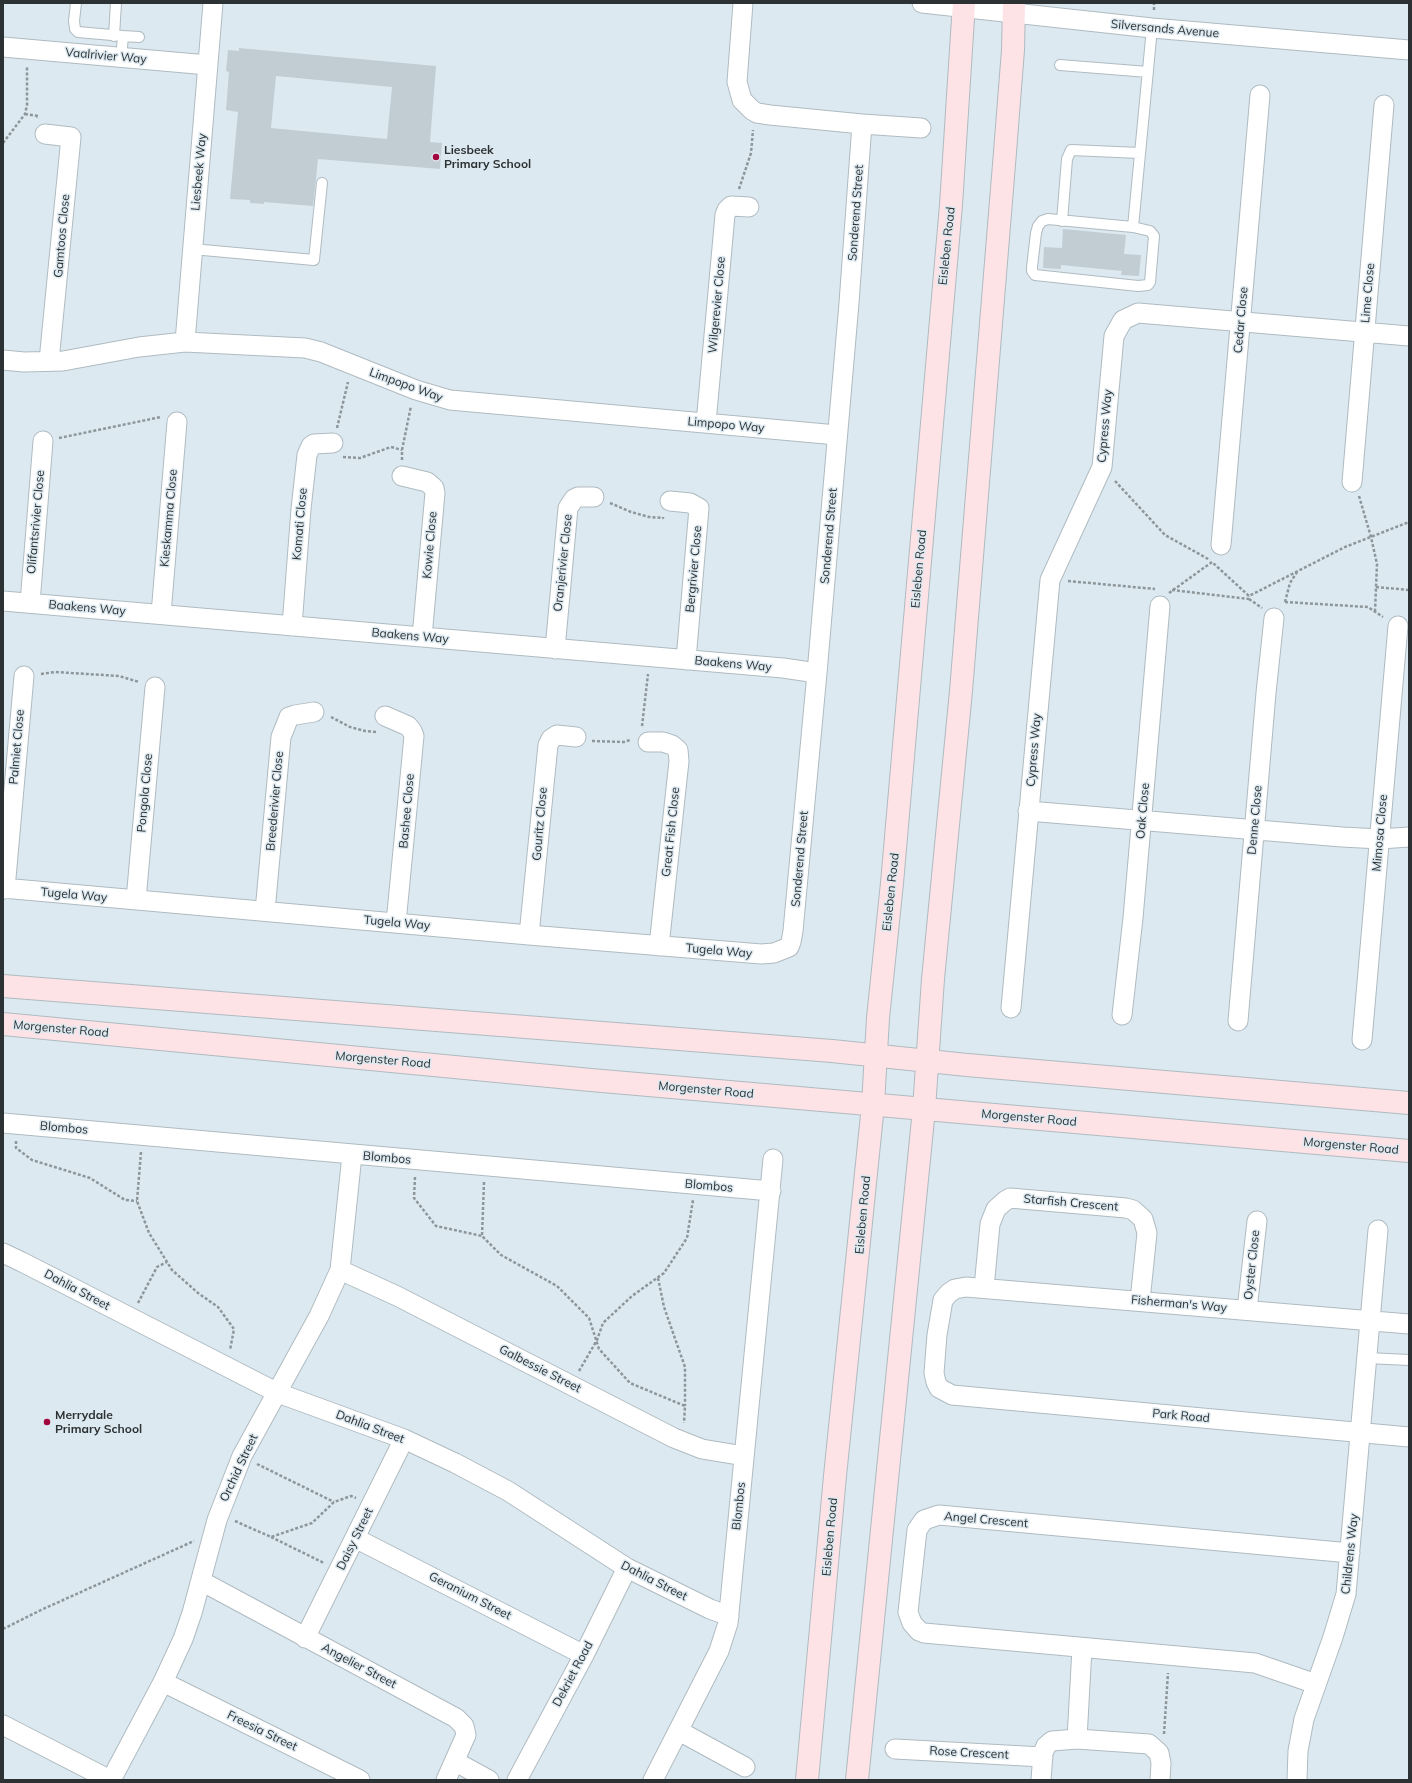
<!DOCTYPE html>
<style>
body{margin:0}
#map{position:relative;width:1412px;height:1783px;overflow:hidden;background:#dde9f0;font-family:Mulish,sans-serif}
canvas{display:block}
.frame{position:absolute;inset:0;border:4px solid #2c3133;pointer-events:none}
</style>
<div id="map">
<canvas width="1412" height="1783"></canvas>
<div class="frame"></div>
</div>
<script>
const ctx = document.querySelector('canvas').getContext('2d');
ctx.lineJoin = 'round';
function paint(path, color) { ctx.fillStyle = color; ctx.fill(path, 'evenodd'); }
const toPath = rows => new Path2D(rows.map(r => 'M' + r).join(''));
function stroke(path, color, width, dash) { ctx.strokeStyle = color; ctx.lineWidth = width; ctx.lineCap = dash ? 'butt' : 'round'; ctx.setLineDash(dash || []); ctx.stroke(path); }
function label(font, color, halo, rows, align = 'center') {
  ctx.font = font + ' Mulish,sans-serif'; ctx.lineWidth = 3; ctx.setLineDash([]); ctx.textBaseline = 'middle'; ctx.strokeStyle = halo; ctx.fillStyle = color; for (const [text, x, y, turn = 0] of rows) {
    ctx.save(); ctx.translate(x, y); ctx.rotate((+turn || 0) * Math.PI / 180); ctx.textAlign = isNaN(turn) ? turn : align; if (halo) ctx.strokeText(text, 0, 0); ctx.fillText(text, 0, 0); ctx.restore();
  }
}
paint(toPath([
 [239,48,436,66,430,142,442,143,440,169,318,159,313,206,264,202,264,204,250,203,250,200,230,199,238,112,226,110,229,72,226,71,228,50,239,51],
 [276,76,392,87,387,139,271,128],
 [1063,229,1126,235,1124,254,1141,255,1139,276,1121,275,1122,271,1061,265,1061,269,1043,268,1044,247,1062,248]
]), '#c1cdd3');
const lane = toPath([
 [76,3,74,21,75,29,78,32,123,36,121,58],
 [114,36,116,3],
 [123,36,139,37],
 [1060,65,1148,72],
 [1048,219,1133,227,1150,231,1154,236,1150,282,1148,285,1138,286,1035,275,1032,271,1032,267,1036,233,1038,226,1042,221,1048,219],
 [1062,221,1067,159,1071,150,1140,153],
 [1133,227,1152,28],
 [192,249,314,260,322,183],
 [1367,1358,1409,1360]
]);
const street = toPath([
 [743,3,737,82,742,100,752,110,757,113,770,115,862,124,921,128],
 [922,3,1152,28,1409,50],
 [3,47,208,65],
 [45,134,71,137,49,361],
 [185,342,213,3],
 [3,360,24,362,63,361,139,347,185,342,305,348,321,352,416,390,450,400,837,435],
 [706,423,725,215,727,210,731,206,749,207],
 [402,476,427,482,434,488,435,493,422,637],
 [1352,482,1384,105],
 [670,501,690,503,699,508,686,660],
 [1221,545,1260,95],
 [3,601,783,668,817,673],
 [30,603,43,441],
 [161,614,177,422],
 [292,626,301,509,307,455,311,446,314,444,333,443],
 [555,649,568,508,574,499,578,497,594,497],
 [385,716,408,726,412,731,414,736,396,923],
 [648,742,663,742,672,745,678,750,679,761,659,946],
 [1028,811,1342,837,1380,839,1409,837],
 [3,888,529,935,761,954,774,953,789,947,791,942,793,931,817,673,849,303,862,124],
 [5,889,24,676],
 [136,900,155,687],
 [265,911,281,737,289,717,295,715,314,712],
 [529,935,548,745,551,739,557,735,576,737],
 [1011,1008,1050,580,1102,467,1114,336,1123,320,1138,313,1409,336],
 [1122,1015,1133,918,1160,606],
 [1238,1021,1266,693,1274,618],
 [1362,1040,1398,626],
 [3,1123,771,1191],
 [3,1253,22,1262,278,1393,404,1439,455,1463,508,1491,627,1568,710,1609,729,1616],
 [340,1270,397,1296,674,1438,702,1449,744,1456],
 [984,1288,990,1224,996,1209,1005,1201,1010,1198,1126,1208,1133,1210,1143,1219,1147,1233,1140,1301],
 [1247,1310,1257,1221],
 [1409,1324,966,1287,955,1289,949,1293,943,1300,937,1335,934,1373,936,1382,939,1388,952,1395,1409,1437],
 [355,1538,584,1655],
 [201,1581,456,1718,464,1726,466,1735,446,1780],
 [305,1638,404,1439],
 [163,1682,360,1780],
 [1316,1684,1255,1663,924,1633,919,1631,912,1623,908,1612,917,1530,924,1520,939,1515,1350,1553],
 [3,1725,110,1780],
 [679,1731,745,1767],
 [1077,1739,1082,1648],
 [895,1749,1043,1757],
 [456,1762,489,1780],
 [111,1780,163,1682,183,1639,192,1613,217,1520,242,1456,319,1316,340,1270,352,1155],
 [517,1780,584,1655,627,1568],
 [653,1780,719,1651,728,1623,773,1159],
 [1041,1780,1043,1753,1046,1746,1052,1741,1077,1739,1149,1744,1159,1753,1161,1763,1160,1780],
 [1297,1780,1298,1751,1304,1719,1333,1637,1346,1594,1378,1230]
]);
const secondary = toPath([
 [3,986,832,1051,967,1065,1409,1103],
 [3,1024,591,1080,1409,1151],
 [807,1780,835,1476,873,1105,878,1018,892,883,951,205,964,3],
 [857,1780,924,1109,933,979,961,691,1005,152,1013,50,1014,3]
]);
stroke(lane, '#afbbc1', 12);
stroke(street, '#afbbc1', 21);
stroke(secondary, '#afbbc1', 24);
stroke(toPath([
 [1154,10,1154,3],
 [25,114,38,116,37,118],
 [3,143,25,114,27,105,27,67],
 [739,189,751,153,753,130],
 [337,428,348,382],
 [59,438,161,417],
 [343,457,360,458,391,447,402,450],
 [402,460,402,450,411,406],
 [1115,481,1165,535,1210,560],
 [1359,496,1371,537,1377,564,1375,611],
 [610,503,631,512,649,517,663,518,663,517],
 [1068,581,1155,589],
 [1376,587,1409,590],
 [1172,590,1249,599,1249,596],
 [1169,593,1212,562,1249,596,1345,547,1409,522],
 [1249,599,1262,608],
 [1285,602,1368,607,1383,617],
 [1285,602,1290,583,1297,572],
 [41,674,55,672,119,676,139,682],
 [331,717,350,727,365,731,377,732],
 [642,726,648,674],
 [592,741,624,742,630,740],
 [16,1141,16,1148,32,1160,90,1178,125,1200,137,1201],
 [141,1152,137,1201,149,1233,172,1270,198,1293,218,1307,234,1329,230,1350],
 [415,1177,414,1198,436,1226,482,1236],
 [484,1182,482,1236,501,1255,557,1286,589,1318,599,1349,630,1383,685,1406,684,1423],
 [658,1278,664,1307,685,1367,685,1406],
 [138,1303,157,1267,167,1262],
 [579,1371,597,1340,603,1323,632,1296,664,1273,687,1238,693,1200],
 [257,1464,334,1502],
 [235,1521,271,1537,312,1523,334,1502,351,1496,356,1498],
 [271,1537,324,1563],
 [3,1629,41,1610,194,1541],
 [1164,1734,1168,1673]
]), '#8d969b', 2.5, [3, 2]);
stroke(lane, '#fff', 10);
stroke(street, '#fff', 19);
stroke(secondary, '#fde2e6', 22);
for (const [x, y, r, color] of [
 [436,157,4,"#a2043d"],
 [47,1422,4,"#a2043d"]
]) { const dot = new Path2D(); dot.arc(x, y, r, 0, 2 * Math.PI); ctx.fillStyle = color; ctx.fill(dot); stroke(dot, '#dde9f0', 1.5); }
label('12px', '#2c3133', '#dde9f0', [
 ["Silversands Avenue",1165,29,5],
 ["Vaalrivier Way",106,56,5],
 ["Liesbeek Way",199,172,-85],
 ["Sonderend Street",856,213,-86],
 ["Gamtoos Close",62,236,-85],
 ["Eisleben Road",947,246,-84],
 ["Lime Close",1368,293,-85],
 ["Wilgerevier Close",717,305,-85],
 ["Cedar Close",1241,320,-85],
 ["Limpopo Way",406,385,20],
 ["Limpopo Way",726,425,5],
 ["Cypress Way",1105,426,-85],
 ["Kieskamma Close",169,518,-85],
 ["Olifantsrivier Close",36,522,-85],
 ["Komati Close",300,524,-85],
 ["Sonderend Street",829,536,-85],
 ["Kowie Close",430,545,-85],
 ["Oranjerivier Close",563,563,-84],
 ["Bergrivier Close",694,569,-85],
 ["Eisleben Road",919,569,-85],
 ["Baakens Way",87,608,5],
 ["Baakens Way",410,636,5],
 ["Baakens Way",733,664,5],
 ["Palmiet Close",17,747,-85],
 ["Cypress Way",1034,750,-85],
 ["Pongola Close",145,793,-85],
 ["Breederivier Close",275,801,-85],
 ["Bashee Close",407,811,-85],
 ["Oak Close",1143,811,-85],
 ["Denne Close",1255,820,-85],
 ["Gouritz Close",540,824,-85],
 ["Great Fish Close",671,832,-84],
 ["Mimosa Close",1380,833,-85],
 ["Sonderend Street",800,859,-85],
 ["Eisleben Road",891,892,-84],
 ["Tugela Way",74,895,5],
 ["Tugela Way",397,923,5],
 ["Tugela Way",719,951,5],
 ["Morgenster Road",61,1029,5],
 ["Morgenster Road",383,1060,5],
 ["Morgenster Road",706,1090,5],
 ["Morgenster Road",1029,1118,5],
 ["Blombos",64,1128,5],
 ["Morgenster Road",1351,1146,5],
 ["Blombos",387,1158,5],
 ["Blombos",709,1186,5],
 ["Starfish Crescent",1071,1203,5],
 ["Eisleben Road",863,1215,-85],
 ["Oyster Close",1252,1265,-84],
 ["Dahlia Street",77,1290,28],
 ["Fisherman's Way",1179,1304,5],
 ["Galbessie Street",540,1369,27],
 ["Park Road",1181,1416,5],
 ["Dahlia Street",370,1427,21],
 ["Orchid Street",239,1468,-65],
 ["Blombos",739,1506,-84],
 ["Angel Crescent",986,1520,5],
 ["Eisleben Road",830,1537,-85],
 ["Daisy Street",355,1539,-64],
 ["Childrens Way",1350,1554,-84],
 ["Dahlia Street",654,1581,27],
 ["Geranium Street",470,1596,27],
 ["Angelier Street",359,1666,28],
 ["Dekriet Road",573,1674,-62],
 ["Freesia Street",262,1731,26],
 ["Rose Crescent",969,1753,3]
]);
label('bold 12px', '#2c3133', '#dde9f0', [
 ["Liesbeek",444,150],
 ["Primary School",444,164],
 ["Merrydale",55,1415],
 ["Primary School",55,1429]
], 'left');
</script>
